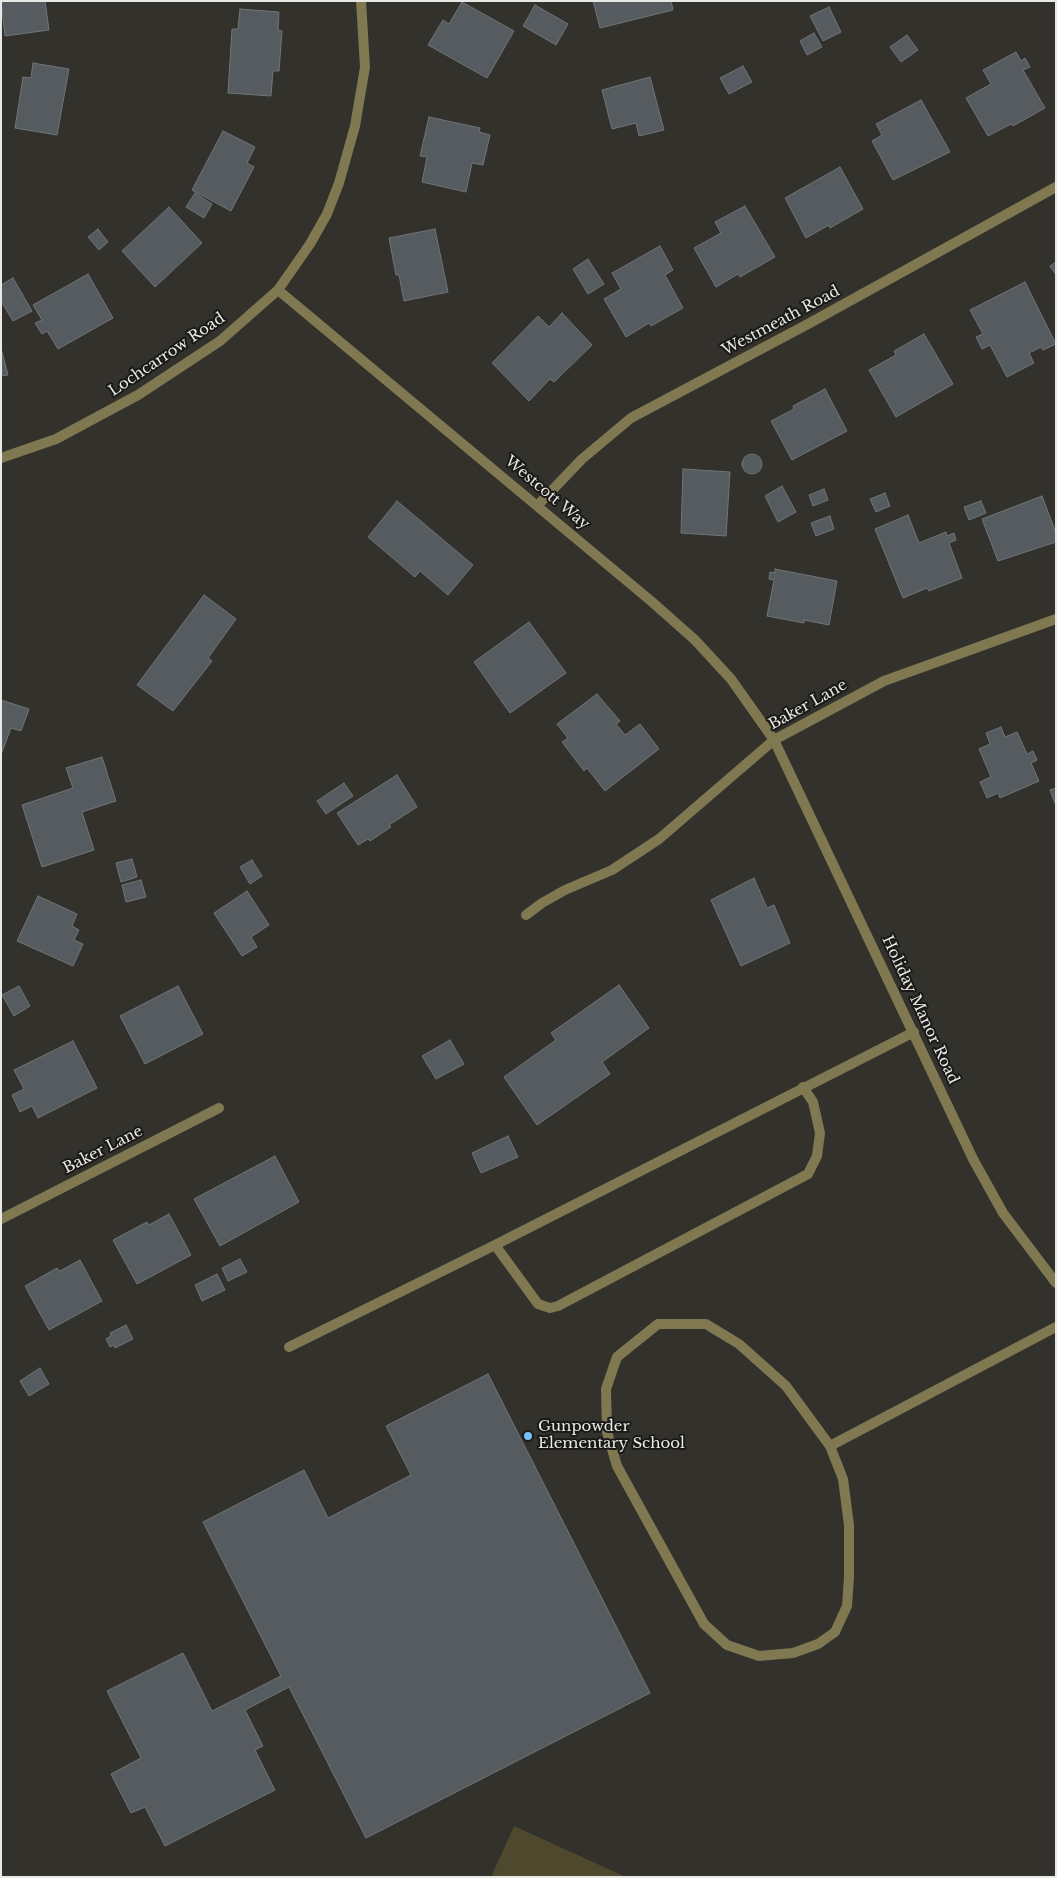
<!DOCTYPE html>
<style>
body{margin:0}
#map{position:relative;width:1057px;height:1878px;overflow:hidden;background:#32312c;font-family:"Libre Baskerville",serif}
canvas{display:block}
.frame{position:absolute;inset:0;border:2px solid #e8e8e4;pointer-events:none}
</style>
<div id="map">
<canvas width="1057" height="1878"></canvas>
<div class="frame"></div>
</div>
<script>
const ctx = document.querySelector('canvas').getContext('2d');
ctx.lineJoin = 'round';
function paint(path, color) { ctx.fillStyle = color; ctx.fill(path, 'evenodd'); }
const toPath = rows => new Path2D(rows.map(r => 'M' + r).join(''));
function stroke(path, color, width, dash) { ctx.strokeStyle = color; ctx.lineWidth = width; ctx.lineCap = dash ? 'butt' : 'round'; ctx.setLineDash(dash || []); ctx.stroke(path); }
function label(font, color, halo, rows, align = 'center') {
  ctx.font = font + ' "Libre Baskerville",serif'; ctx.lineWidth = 4; ctx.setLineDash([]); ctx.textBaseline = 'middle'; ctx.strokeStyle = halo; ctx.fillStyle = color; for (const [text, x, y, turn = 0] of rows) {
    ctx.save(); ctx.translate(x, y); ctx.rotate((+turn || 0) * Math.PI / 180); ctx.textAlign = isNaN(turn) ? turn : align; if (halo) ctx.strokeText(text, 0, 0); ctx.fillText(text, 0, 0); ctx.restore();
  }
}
paint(toPath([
 [514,1826,626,1877,491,1877]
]), '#4e492d');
const building = toPath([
 [1,1,45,1,49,30,5,36,1,1],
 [593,1,671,1,673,10,600,28,593,1],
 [462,2,514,31,487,78,428,45,443,20,449,24,462,2],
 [535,5,568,24,556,45,523,26,535,5],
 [829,7,841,32,823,41,810,16,829,7],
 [240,9,279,12,278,30,282,31,279,71,273,71,271,96,228,93,232,29,238,29,240,9],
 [814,33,822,47,807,55,800,41,814,33],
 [907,35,918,50,901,62,890,47,907,35],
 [1016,52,1021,61,1025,58,1030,67,1023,70,1045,108,1013,126,1011,124,988,136,966,98,991,84,983,70,1016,52],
 [33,63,69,69,57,135,15,128,23,77,31,78,33,63],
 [743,66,752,82,729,94,720,78,743,66],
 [650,77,664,130,639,136,636,123,612,129,602,90,650,77],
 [921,100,950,152,893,180,872,141,882,135,876,124,921,100],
 [429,117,480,128,479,132,490,135,483,165,472,163,466,192,422,182,427,157,420,156,429,117],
 [223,131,255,147,247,163,254,167,231,211,192,190,223,131],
 [840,167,863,209,830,228,829,225,806,238,785,198,840,167],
 [195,193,212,204,204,218,186,207,195,193],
 [745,206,775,257,740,277,738,274,716,287,694,248,721,233,715,222,745,206],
 [169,207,202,243,155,287,122,251,169,207],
 [98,229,108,242,99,250,88,237,98,229],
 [435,229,448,292,404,301,399,275,396,275,389,238,435,229],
 [660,246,673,270,665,275,683,308,651,326,649,323,626,337,604,299,621,289,612,273,660,246],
 [588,259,604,284,588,294,573,269,588,259],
 [1056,262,1056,275,1050,266,1056,262],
 [88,274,113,318,58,349,47,331,42,334,35,323,42,320,33,305,88,274],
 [13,278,32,311,13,321,1,301,1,285,13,278],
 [1025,282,1056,344,1043,350,1041,347,1029,353,1034,363,1007,377,990,345,982,349,976,337,983,334,970,310,1025,282],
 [562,313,592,345,554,382,550,379,529,401,492,363,538,316,549,327,562,313],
 [924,334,953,384,896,417,869,370,896,355,894,351,924,334],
 [1,348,8,375,1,376,1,348],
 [825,389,847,431,792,460,771,421,794,409,793,406,825,389],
 '742 464a10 10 0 1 1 20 0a10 10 0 1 1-20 0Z',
 [683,469,730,472,726,536,681,533,683,469],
 [782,486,796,512,778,522,765,496,782,486],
 [824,489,828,500,813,506,809,495,824,489],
 [885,493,890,506,876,512,870,499,885,493],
 [1042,496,1056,533,1056,542,998,561,982,519,1042,496],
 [397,501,473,565,448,595,420,571,415,577,368,537,397,501],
 [981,501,986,513,969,520,964,507,981,501],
 [908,515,919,543,946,532,947,536,954,533,956,540,949,543,962,578,929,591,927,588,903,598,875,529,908,515],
 [830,516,834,529,816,536,811,523,830,516],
 [775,569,837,581,829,625,804,620,804,623,767,616,774,580,769,579,770,572,775,573,775,569],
 [204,595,236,619,208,658,212,661,173,711,137,685,204,595],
 [529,622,566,673,510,713,474,662,529,622],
 [597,694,620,721,616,724,625,735,640,724,659,749,605,791,587,768,584,771,562,742,568,738,557,724,597,694],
 [1,700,29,709,21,731,11,728,1,755,1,700],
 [1001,727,1005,737,1017,732,1027,754,1033,751,1037,760,1031,763,1039,781,1000,798,998,793,987,798,980,782,991,777,979,749,990,744,986,733,1001,727],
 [102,757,116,801,82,812,94,850,42,867,22,805,73,788,66,768,102,757],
 [397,775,417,807,389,825,391,827,370,841,368,839,358,845,337,813,397,775],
 [344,783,353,796,326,814,317,801,344,783],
 [1056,788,1056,806,1050,790,1056,788],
 [132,859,137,877,121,882,116,863,132,859],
 [252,860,262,876,250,884,240,867,252,860],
 [754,878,767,908,774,905,790,943,741,966,711,900,754,878],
 [141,880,146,897,126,902,122,885,141,880],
 [247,891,269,925,251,937,257,947,242,956,214,913,247,891],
 [38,896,77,914,72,926,79,930,74,940,83,944,73,966,17,941,38,896],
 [619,985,649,1028,602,1062,610,1074,537,1125,504,1077,556,1040,551,1033,619,985],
 [19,986,30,1006,14,1016,2,995,19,986],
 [178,986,203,1034,145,1064,120,1016,178,986],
 [450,1040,464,1064,436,1079,422,1056,450,1040],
 [73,1041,97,1088,38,1118,32,1106,20,1112,12,1095,24,1089,14,1070,73,1041],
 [508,1136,518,1157,481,1173,472,1153,508,1136],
 [275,1156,299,1202,220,1246,194,1199,275,1156],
 [169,1214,191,1255,137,1284,113,1240,147,1222,149,1225,169,1214],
 [240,1259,247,1272,228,1281,222,1268,240,1259],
 [80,1260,102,1301,49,1330,25,1286,57,1268,60,1271,80,1260],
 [217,1274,225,1290,202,1301,195,1285,217,1274],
 [126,1325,133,1339,115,1348,114,1345,110,1347,106,1339,111,1336,110,1333,126,1325],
 [40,1368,49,1384,29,1396,20,1381,40,1368],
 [488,1374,650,1693,366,1838,289,1687,245,1710,263,1746,255,1750,275,1790,165,1846,145,1807,131,1813,111,1774,141,1758,107,1691,183,1653,212,1711,281,1676,203,1522,304,1470,328,1518,411,1475,386,1426,488,1374]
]);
paint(building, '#565b5f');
stroke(building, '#707579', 1);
stroke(toPath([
 [526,915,542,903,565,890,612,870,659,839,774,740],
 [495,1245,538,1304,550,1308,558,1306,808,1174,817,1156,820,1133,813,1102,803,1087],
 [658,1324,706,1324,739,1344,786,1386,830,1446,843,1479,849,1525,849,1577,847,1606,835,1632,818,1644,793,1653,759,1656,727,1645,704,1624,617,1466,607,1432,606,1389,617,1357,658,1324],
 [289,1347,495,1245,914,1032],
 [830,1446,1056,1327]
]), '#7f7850', 10);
stroke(toPath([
 [278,290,651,601,695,640,731,679,774,740,973,1159,1003,1213,1056,1283],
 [1,458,56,439,138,395,220,341,278,290,310,244,327,214,339,183,355,126,365,67,361,1],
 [538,505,582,459,631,418,808,324,1056,187],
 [774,740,884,681,1056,619],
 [1,1219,219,1108]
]), '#7f7850', 10);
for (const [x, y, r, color] of [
 [528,1436,5,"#78bff7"]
]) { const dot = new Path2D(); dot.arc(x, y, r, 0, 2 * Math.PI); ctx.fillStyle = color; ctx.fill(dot); stroke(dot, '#1a1917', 2); }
label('15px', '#e8e8e4', '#1a1917', [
 ["Westmeath Road",781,321,-28],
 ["Lochcarrow Road",167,355,-34],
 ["Westcott Way",547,493,40],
 ["Baker Lane",808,705,-29],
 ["Holiday Manor Road",920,1010,65],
 ["Baker Lane",103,1150,-27]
]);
label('15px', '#e8e8e4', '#1a1917', [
 ["Gunpowder",538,1427],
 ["Elementary School",538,1444]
], 'left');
</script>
